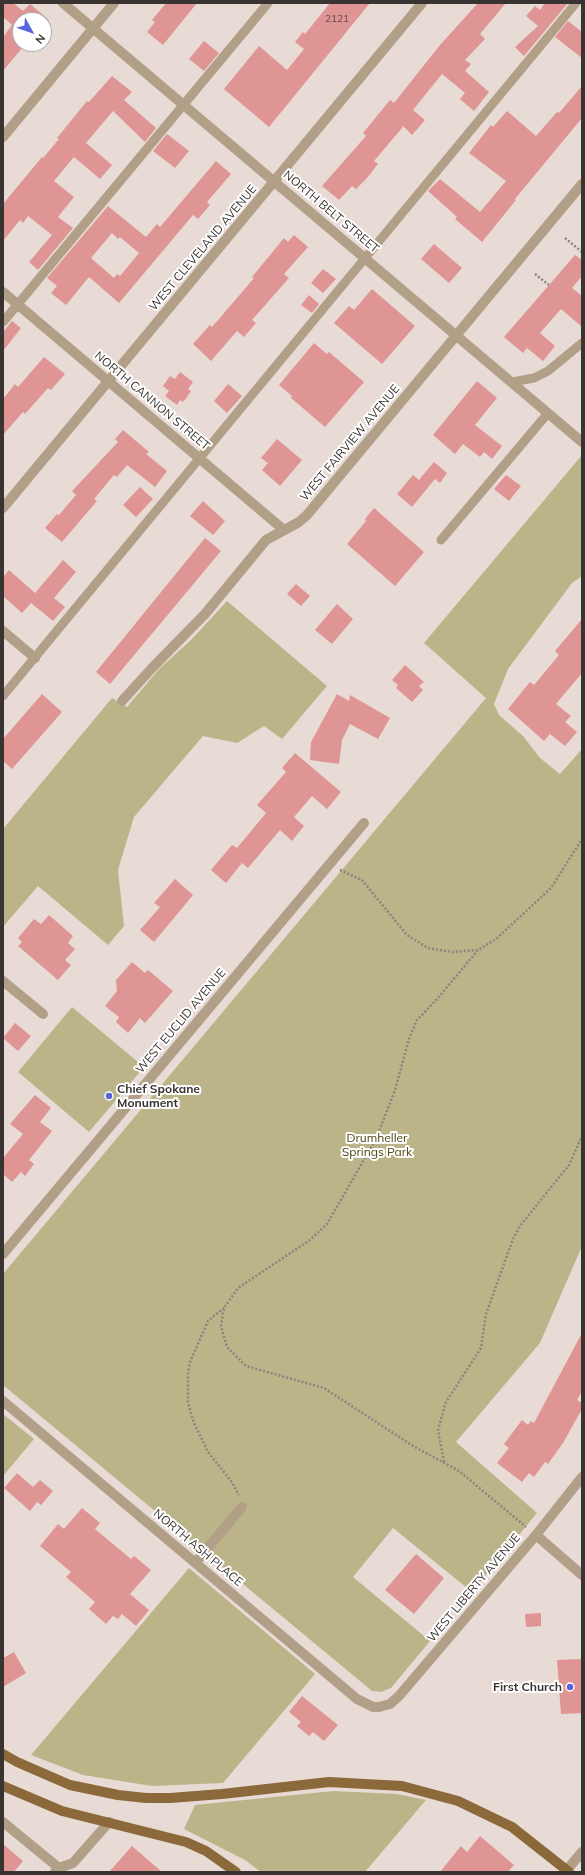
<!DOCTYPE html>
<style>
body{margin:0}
#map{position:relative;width:585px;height:1875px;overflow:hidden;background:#e8dbd5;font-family:Mulish,sans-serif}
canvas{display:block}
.frame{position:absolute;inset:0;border:4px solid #393432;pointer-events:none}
.north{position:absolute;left:12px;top:12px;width:40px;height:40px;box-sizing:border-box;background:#fff;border:1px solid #b0aead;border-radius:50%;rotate:130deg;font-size:11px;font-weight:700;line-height:16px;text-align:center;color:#393432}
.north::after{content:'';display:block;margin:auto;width:14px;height:18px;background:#5963da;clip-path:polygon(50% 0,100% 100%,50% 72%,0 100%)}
</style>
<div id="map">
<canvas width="585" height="1875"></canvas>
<div class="frame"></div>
<div class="north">N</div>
</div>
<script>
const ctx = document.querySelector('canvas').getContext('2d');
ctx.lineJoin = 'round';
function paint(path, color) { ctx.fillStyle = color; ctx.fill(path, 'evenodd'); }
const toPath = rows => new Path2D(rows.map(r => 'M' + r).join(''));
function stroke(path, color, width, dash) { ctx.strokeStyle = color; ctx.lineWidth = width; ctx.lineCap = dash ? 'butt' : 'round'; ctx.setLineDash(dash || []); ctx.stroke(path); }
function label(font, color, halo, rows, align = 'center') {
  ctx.font = font + ' Mulish,sans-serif'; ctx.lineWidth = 4; ctx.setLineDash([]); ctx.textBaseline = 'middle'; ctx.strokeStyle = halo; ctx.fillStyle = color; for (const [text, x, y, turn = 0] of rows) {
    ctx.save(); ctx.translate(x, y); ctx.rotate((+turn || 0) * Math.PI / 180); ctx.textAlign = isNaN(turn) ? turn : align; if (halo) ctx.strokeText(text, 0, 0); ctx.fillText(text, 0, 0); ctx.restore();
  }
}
paint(toPath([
 [582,455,582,576,572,583,508,669,494,704,499,715,523,736,540,758,560,774,582,749,582,1246,540,1343,456,1442,537,1513,472,1592,393,1528,353,1577,430,1641,391,1688,381,1692,372,1691,3,1385,3,1274,486,698,424,643],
 [227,601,327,686,282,739,264,726,237,743,203,736,134,817,118,870,124,926,108,945,38,886,3,927,3,829,112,698,127,707,159,669,191,640],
 [72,1007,144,1067,89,1132,18,1072],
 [3,1414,34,1439,3,1476],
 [189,1568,315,1674,223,1783,152,1786,83,1775,31,1755],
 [333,1791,397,1794,426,1800,365,1872,261,1872,245,1860,184,1829,195,1805]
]), '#bcb489');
paint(toPath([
 [3,3,13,3,23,11,30,4,49,20,20,20,20,45,23,47,3,71,3,37,12,25,3,17],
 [166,3,197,3,163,45,147,32,155,22,152,20],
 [330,3,370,3,269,127,224,89,259,46,287,70,304,49,295,42,303,32,305,34],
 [478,3,506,3,480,34,485,39,465,60,471,64,465,71,489,92,474,111,460,99,465,93,442,74,413,110,425,120,412,135,403,126,402,128,374,161,378,164,367,178,356,189,352,186,339,200,322,186,366,136,363,133,390,100,394,103,440,45],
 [545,3,568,3,524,56,515,47,538,26,526,16,535,6,540,10],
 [568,21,582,32,582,58,555,37],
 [204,41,219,53,204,71,189,59],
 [112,76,132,92,124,100,156,128,145,142,113,111,86,143,112,165,100,179,74,157,54,181,74,197,58,217,73,228,38,270,29,262,52,235,28,216,23,223,20,220,3,241,3,204,42,157,43,158,59,139,57,138,87,101,89,102],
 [582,86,582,118,515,199,516,200,482,242,455,219,457,217,428,191,440,179,480,212,506,181,469,153,491,125,493,127,507,111,536,136,557,112,559,113],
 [167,134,189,151,175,168,153,151],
 [216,161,231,174,207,202,210,205,198,219,193,215,119,303,89,277,66,305,51,293,57,286,47,278,108,206,146,237,157,224,160,227],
 [112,233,118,239,120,237,139,253,120,276,117,274,114,278,91,258],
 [294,235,308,247,284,274,289,278,252,320,256,323,244,337,237,331,211,361,193,344,210,325,212,327,237,298,254,278,252,277,284,238,288,242],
 [434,244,462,268,449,283,421,259],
 [575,255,582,260,582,276,572,288,582,296,582,327,561,309,540,333,555,346,543,361,527,348,523,353,504,337],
 [323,269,336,279,323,293,311,283],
 [372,289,415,326,382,364,334,323,349,306,354,310],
 [309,295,319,304,312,313,301,305],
 [12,321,21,328,3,351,3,332],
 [314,343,327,354,329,352,364,382,325,427,291,398,292,396,279,385],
 [44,357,65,374,51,390,48,388,25,414,23,412,3,435,3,399,15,384,18,387],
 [180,372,193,382,188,389,191,391,187,397,183,402,180,400,177,405,165,396,169,391,163,386,170,376,175,379],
 [477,381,497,398,475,425,502,446,492,459,484,452,480,457,463,444,455,454,433,435],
 [228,384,242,396,227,413,214,401],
 [123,430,149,452,146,454,167,471,155,487,127,465,117,477,114,475,94,499,97,501,62,542,45,528,57,514,59,515,76,495,72,491,118,442,115,439],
 [277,439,302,460,280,486,262,470,268,463,261,458],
 [434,462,447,473,440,483,435,479,412,507,397,494,413,475,419,480],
 [506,475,521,486,509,501,494,489],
 [140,487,153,499,136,517,123,505],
 [203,501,225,521,213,535,190,516],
 [374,508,424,552,395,586,347,544,366,521,365,519],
 [205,538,221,551,110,684,96,672],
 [63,560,76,572,54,598,65,607,53,621,31,603,22,613,3,596,3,577,9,570,35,593],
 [296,584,310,596,301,606,287,594],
 [337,604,353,619,332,644,315,630],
 [582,619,582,673,556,704,571,716,565,722,577,732,565,746,550,734,544,741,508,709,530,682,534,685,559,655,555,651],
 [405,665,424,682,419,686,423,690,412,702,396,688,398,685,392,680],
 [42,694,62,712,12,769,3,761,3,739],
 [337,694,349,701,350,695,390,718,378,739,350,724,342,740,339,764,310,760,311,742],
 [295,753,341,792,327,809,312,796,294,817,304,826,292,841,280,830,248,868,242,863,226,883,211,870,232,845,237,848,266,813,257,805,286,772,282,768],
 [175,879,193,895,154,942,140,930,160,907,154,903],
 [49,915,73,936,68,943,75,949,65,960,71,965,58,980,18,946,22,942,18,938,34,919,41,924],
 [132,962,145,973,148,970,173,991,145,1023,140,1018,128,1033,116,1022,119,1017,105,1006,117,991,116,980],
 [15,1023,31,1036,18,1051,3,1038],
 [35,1095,51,1108,40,1122,52,1131,29,1160,34,1164,25,1176,21,1172,12,1182,3,1174,3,1158,23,1134,10,1124],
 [582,1333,582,1391,577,1400,582,1403,582,1409,563,1443,548,1464,545,1462,534,1477,529,1473,522,1482,497,1463,509,1448,504,1444,522,1420,528,1425,531,1421,534,1423],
 [17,1473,33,1487,40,1480,53,1491,41,1505,37,1502,30,1511,4,1488],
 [82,1508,100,1523,95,1529,131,1559,134,1556,151,1570,130,1594,149,1610,136,1626,122,1614,118,1619,113,1616,106,1624,89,1609,95,1602,66,1577,71,1572,40,1546,58,1524,64,1529],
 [416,1554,444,1578,414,1614,385,1590],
 [541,1613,541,1626,526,1627,525,1614],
 [14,1652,26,1673,3,1687,3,1658],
 [582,1659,582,1713,561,1714,557,1660],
 [302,1696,338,1725,324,1741,313,1732,309,1736,297,1726,301,1722,289,1712],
 [480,1836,514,1865,508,1872,440,1872,461,1846,467,1852],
 [3,1844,23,1861,14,1872,3,1872],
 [132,1846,162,1872,109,1872]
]), '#df9594');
stroke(toPath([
 [565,238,582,252],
 [535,274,549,285],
 [340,870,362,880,407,935,428,948,452,952,478,950,496,939,551,888,582,839],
 [478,950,438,998,417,1020,409,1039,395,1090,376,1139,327,1224,310,1240,238,1288,224,1308,221,1326,227,1347,246,1366,324,1388,413,1446,459,1471,526,1527],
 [224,1308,208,1321,190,1362,188,1374,188,1403,194,1423,208,1452,231,1481,239,1495],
 [444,1462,438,1430,446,1402,481,1348,486,1314,513,1239,520,1226,569,1165,582,1136]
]), '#8c837f', 2.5, [2, 2]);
stroke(toPath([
 [3,322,268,3],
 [512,382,534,378,548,371,582,343],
 [441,540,548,413],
 [3,696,576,3]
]), '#b29f87', 9);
stroke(toPath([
 [63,3,582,442],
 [3,137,114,3],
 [3,292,284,530],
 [3,508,422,3],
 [3,631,35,658],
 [122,701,152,668,205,614,266,540,299,522,307,515,582,184],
 [3,981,43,1014],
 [3,1254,364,823],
 [3,1401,357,1699,373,1707,379,1707,390,1704,399,1696,536,1535,582,1477],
 [536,1535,582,1575],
 [196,1562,242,1507],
 [3,1822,59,1868],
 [55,1872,59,1868,73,1863,109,1822],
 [565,1872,582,1852]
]), '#b29f87', 10);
stroke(toPath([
 [3,1754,17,1762,70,1785,118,1795,146,1798,170,1798,222,1794,329,1782,402,1786,458,1801,512,1827,569,1872],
 [3,1786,62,1811,186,1842,206,1851,236,1872]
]), '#8c693b', 10);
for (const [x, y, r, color] of [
 [109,1096,4,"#5963da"],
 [570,1687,4,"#5963da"]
]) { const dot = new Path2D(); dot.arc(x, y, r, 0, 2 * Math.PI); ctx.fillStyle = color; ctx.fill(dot); stroke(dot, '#fff', 1.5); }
label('10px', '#624c4a', null, [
 ["2121",337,19]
]);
label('12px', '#393432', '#fff', [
 ["NORTH BELT STREET",331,212,40],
 ["WEST CLEVELAND AVENUE",203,248,-50],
 ["NORTH CANNON STREET",152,401,40],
 ["WEST FAIRVIEW AVENUE",350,443,-50],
 ["WEST EUCLID AVENUE",181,1021,-50],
 ["NORTH ASH PLACE",198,1548,40],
 ["WEST LIBERTY AVENUE",474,1588,-50]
]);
label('bold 12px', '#393432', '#fff', [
 ["Chief Spokane",117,1089],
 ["Monument",117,1103],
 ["First Church",562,1687,"right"]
], 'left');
label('12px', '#4f450f', '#fff', [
 ["Drumheller",377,1138],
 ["Springs Park",377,1152]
]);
</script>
